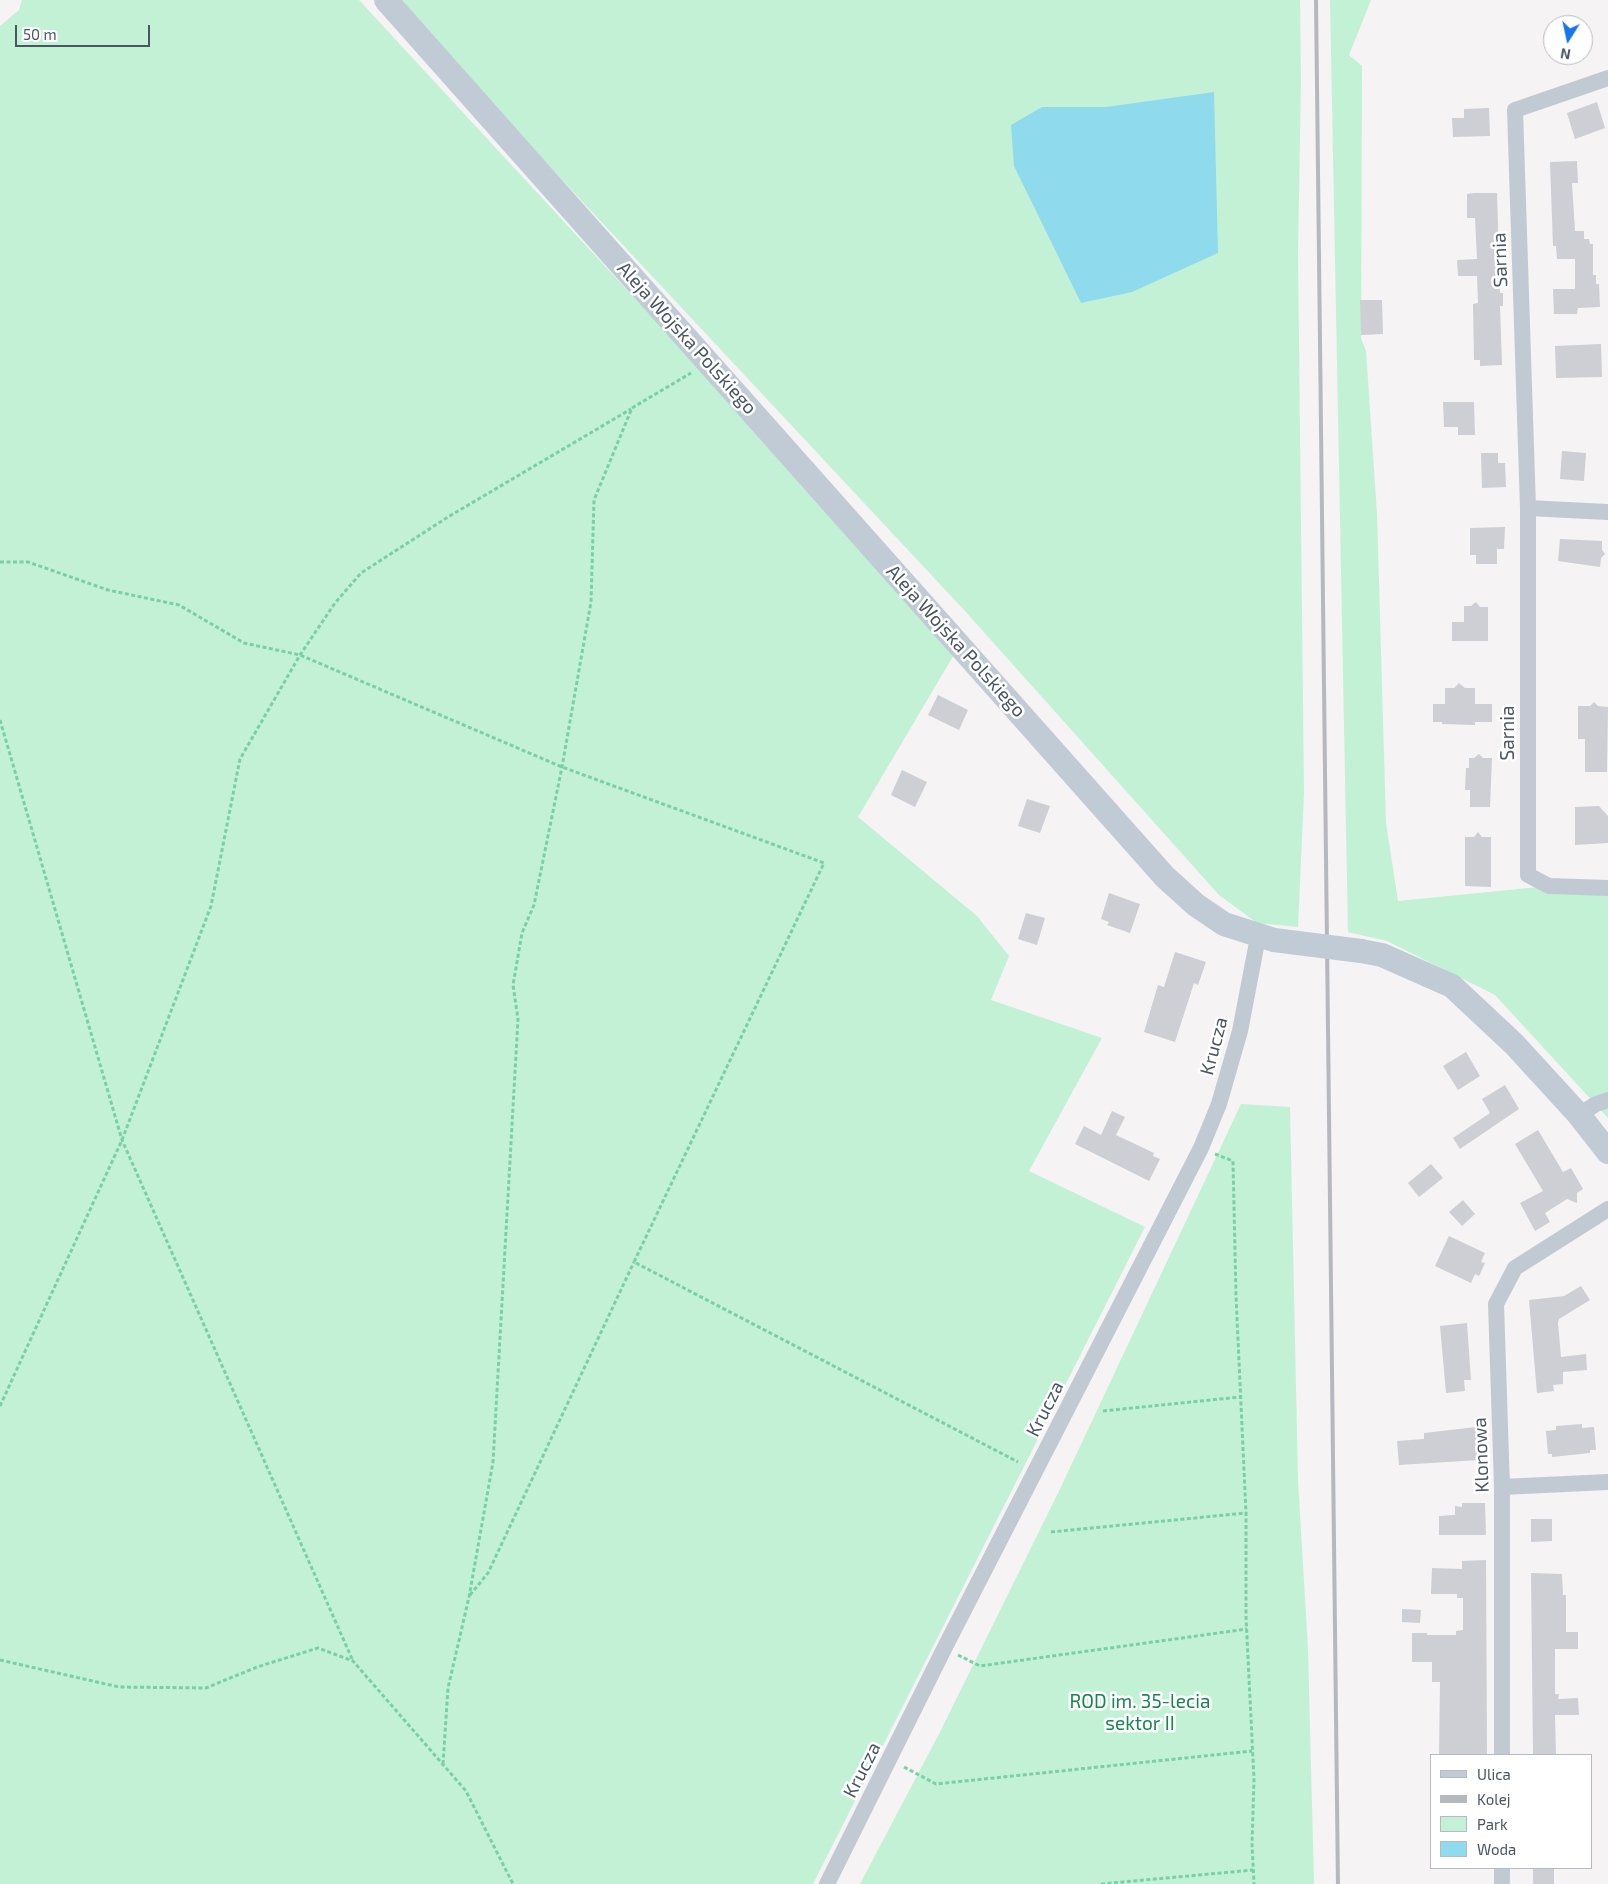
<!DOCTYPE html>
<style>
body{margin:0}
#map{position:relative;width:1608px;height:1884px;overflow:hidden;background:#f5f3f3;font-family:"Exo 2",sans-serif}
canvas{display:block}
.legend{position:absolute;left:1430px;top:1754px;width:162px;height:115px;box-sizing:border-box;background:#fff;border:1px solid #b7bbc0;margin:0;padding:6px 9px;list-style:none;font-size:15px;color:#4a5661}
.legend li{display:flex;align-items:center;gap:10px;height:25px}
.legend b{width:25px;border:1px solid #b7bbc0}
.north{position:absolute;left:1543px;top:15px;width:50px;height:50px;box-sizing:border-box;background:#fff;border:1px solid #b7bbc0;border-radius:50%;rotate:190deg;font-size:14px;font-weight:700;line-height:20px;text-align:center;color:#4a5661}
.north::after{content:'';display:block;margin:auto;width:18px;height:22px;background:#1a73e8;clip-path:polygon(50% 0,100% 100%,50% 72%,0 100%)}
.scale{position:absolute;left:15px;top:25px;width:135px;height:22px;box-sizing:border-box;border:2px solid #4a5661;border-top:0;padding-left:6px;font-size:15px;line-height:18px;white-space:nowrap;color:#4a5661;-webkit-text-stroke:4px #fff;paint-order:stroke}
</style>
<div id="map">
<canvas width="1608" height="1884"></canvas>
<ul class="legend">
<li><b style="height:6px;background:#c1cbd6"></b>Ulica</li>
<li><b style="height:6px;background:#b5b8bd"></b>Kolej</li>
<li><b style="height:14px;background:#c3f1d5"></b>Park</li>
<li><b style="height:14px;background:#90daee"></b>Woda</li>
</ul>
<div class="north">N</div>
<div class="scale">50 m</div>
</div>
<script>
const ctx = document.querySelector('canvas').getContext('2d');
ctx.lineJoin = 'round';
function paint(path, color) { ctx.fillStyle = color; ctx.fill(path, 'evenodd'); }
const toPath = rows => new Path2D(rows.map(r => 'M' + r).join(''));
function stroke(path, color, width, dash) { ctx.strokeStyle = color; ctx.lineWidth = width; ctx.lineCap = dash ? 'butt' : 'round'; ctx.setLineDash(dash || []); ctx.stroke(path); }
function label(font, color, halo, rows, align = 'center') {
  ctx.font = font + ' "Exo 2",sans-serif'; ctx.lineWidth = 5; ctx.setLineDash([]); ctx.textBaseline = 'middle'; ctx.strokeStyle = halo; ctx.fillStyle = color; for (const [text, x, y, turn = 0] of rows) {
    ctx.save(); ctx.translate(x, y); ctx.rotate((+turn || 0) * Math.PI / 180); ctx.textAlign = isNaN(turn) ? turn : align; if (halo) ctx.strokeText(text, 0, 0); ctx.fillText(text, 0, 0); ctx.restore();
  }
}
paint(toPath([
 [22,0,359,0,958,648,858,817,977,916,1009,956,991,1000,1102,1038,1029,1171,1145,1227,813,1884,0,1884,0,26,19,10],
 [394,0,1300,0,1301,79,1298,253,1304,793,1298,927,1257,923,1219,895,965,611],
 [1042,107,1106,107,1081,303],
 [1330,0,1371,0,1349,55,1362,66,1361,338,1366,351,1377,514,1386,823,1398,901,1549,886,1608,888,1608,1118,1495,995,1387,941,1348,932],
 [1241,1104,1290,1107,1298,1480,1308,1649,1314,1884,860,1884,939,1734,1060,1489]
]), '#c3f1d5');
paint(toPath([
 [1214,92,1218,253,1132,292,1081,303,1014,166,1011,125,1042,107,1106,107]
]), '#90daee');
paint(toPath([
 [1597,102,1605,128,1575,139,1567,113],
 [1489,108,1490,136,1453,137,1452,118,1464,118,1464,109],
 [1577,161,1578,183,1572,183,1575,231,1584,231,1584,239,1589,239,1590,244,1593,244,1593,275,1596,275,1596,284,1599,284,1600,307,1578,308,1577,314,1554,314,1553,289,1575,289,1575,259,1557,259,1556,246,1553,246,1550,162],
 [1474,193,1497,193,1500,293,1503,293,1503,306,1500,306,1502,365,1480,366,1480,360,1474,360,1473,304,1478,303,1477,276,1458,276,1457,260,1477,259,1475,218,1467,218,1467,194],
 [1360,300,1382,300,1383,334,1361,335],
 [1601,344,1602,377,1556,378,1555,346],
 [1443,402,1474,402,1475,435,1458,435,1458,427,1444,427],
 [1562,451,1586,453,1584,481,1560,479],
 [1481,453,1498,453,1498,463,1505,463,1506,487,1482,488],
 [1505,527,1504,549,1497,549,1497,564,1476,564,1476,555,1470,555,1470,528],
 [1560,539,1602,541,1602,550,1605,554,1601,558,1600,567,1558,561],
 [1476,602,1480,607,1488,607,1488,641,1452,641,1452,622,1464,622,1464,606,1471,606],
 [1459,683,1465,688,1475,688,1475,704,1492,704,1492,722,1475,722,1475,725,1442,724,1442,722,1433,722,1433,704,1445,704,1445,688,1454,688],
 [938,695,968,710,959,730,928,715],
 [1594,702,1598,706,1608,707,1607,772,1585,772,1585,739,1578,739,1578,706,1590,706],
 [1479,754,1483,758,1492,758,1490,807,1470,807,1470,790,1465,790,1466,768,1469,768,1469,758,1474,758],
 [902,770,927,782,915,807,891,795],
 [1027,799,1050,806,1040,833,1018,826],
 [1599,806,1608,816,1608,843,1575,845,1575,807],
 [1478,832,1482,837,1491,837,1491,887,1465,886,1465,837,1474,837],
 [1109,893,1140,904,1130,933,1107,925,1109,922,1101,919],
 [1026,913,1045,918,1037,945,1018,939],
 [1175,952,1206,962,1198,985,1194,983,1175,1042,1144,1032,1158,985,1164,987],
 [1466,1052,1480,1076,1458,1090,1443,1066],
 [1505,1085,1519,1109,1460,1149,1453,1138,1490,1113,1482,1099],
 [1112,1111,1125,1117,1116,1135,1154,1153,1153,1156,1160,1159,1149,1181,1075,1144,1084,1126,1101,1135],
 [1538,1130,1563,1172,1571,1168,1583,1189,1577,1193,1577,1203,1567,1199,1545,1213,1550,1222,1535,1231,1520,1203,1543,1191,1515,1144],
 [1431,1164,1443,1178,1419,1197,1408,1183],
 [1463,1200,1475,1214,1462,1226,1449,1212],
 [1449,1236,1485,1253,1481,1262,1485,1263,1479,1276,1475,1274,1471,1283,1435,1266],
 [1581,1286,1590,1300,1559,1319,1558,1323,1561,1357,1586,1354,1587,1370,1563,1372,1563,1384,1553,1385,1554,1391,1537,1393,1529,1300,1564,1296],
 [1467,1323,1471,1380,1464,1380,1465,1391,1446,1393,1440,1326],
 [1582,1424,1582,1428,1594,1427,1596,1450,1590,1450,1590,1453,1552,1457,1552,1454,1548,1454,1546,1431,1556,1430,1556,1426],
 [1476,1427,1479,1460,1399,1465,1397,1441,1424,1439,1424,1433],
 [1462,1503,1485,1503,1486,1535,1439,1535,1439,1516,1455,1515,1455,1506,1462,1507],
 [1531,1519,1552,1519,1552,1541,1531,1542],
 [1486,1560,1487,1755,1439,1754,1440,1682,1432,1682,1432,1662,1412,1662,1412,1633,1427,1633,1427,1635,1456,1635,1456,1631,1463,1630,1463,1598,1457,1598,1457,1594,1431,1594,1432,1568,1462,1569,1462,1561],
 [1531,1573,1562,1574,1563,1595,1566,1595,1566,1632,1578,1632,1578,1649,1555,1649,1555,1694,1559,1694,1558,1699,1578,1698,1579,1715,1555,1715,1556,1755,1533,1755],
 [1402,1609,1421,1610,1420,1623,1402,1622],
 [1533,1868,1554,1868,1554,1884,1533,1884]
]), '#cdcfd5');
stroke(toPath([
 [0,562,28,562,108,590,179,605,244,643,300,655,562,767,824,863,634,1262,1018,1462],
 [0,720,122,1140,353,1661],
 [1215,1154,1233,1161,1236,1296,1246,1513,1246,1617,1254,1779,1252,1844,1254,1884],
 [0,1406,122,1140,211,906,240,759,300,655,335,603,361,573,448,517,631,409],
 [1103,1411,1240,1397],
 [1051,1532,1246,1513],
 [470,1595,488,1573,634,1262],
 [958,1655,980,1666,1247,1629],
 [0,1660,119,1687,206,1688,257,1667,318,1648,353,1661,466,1791,513,1884],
 [443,1764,448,1688,469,1597,493,1462,518,1019,513,985,522,933,534,905,562,767,591,602,594,500,632,408,691,373],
 [904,1767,936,1784,1252,1751],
 [1101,1884,1253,1870]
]), '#7ad0a6', 3, [4, 2.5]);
stroke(toPath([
 [1608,78,1515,110,1528,508,1528,875,1549,886,1608,888],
 [1528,508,1608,512],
 [1579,1115,1596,1104,1608,1100],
 [1502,1487,1608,1482],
 [1502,1755,1502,1487,1496,1304,1515,1268,1608,1209],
 [827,1884,944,1649,1201,1148,1219,1104,1240,1031,1258,937],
 [1502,1884,1502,1868]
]), '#c1cad2', 16);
stroke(toPath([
 [386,0,1165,877,1196,905,1224,924,1274,940],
 [1361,951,1382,955,1452,986,1514,1044,1579,1115,1608,1152]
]), '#c1cbd6', 24);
stroke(toPath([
 [1316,0,1338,1884]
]), '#b5b8bd', 4);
stroke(toPath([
 [1274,940,1361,951]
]), '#c1cbd6', 24);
label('19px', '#4a5661', '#fff', [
 ["Sarnia",1500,260,-92],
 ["Aleja Wojska Polskiego",687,338,48],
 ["Aleja Wojska Polskiego",956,641,48],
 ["Sarnia",1508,733,-90],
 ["Krucza",1214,1046,-75],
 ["Krucza",1045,1409,-63],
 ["Klonowa",1481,1455,-92],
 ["Krucza",862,1770,-63]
]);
label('19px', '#17864f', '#fff', [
 ["ROD im. 35-lecia",1140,1702],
 ["sektor II",1140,1724]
]);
</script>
